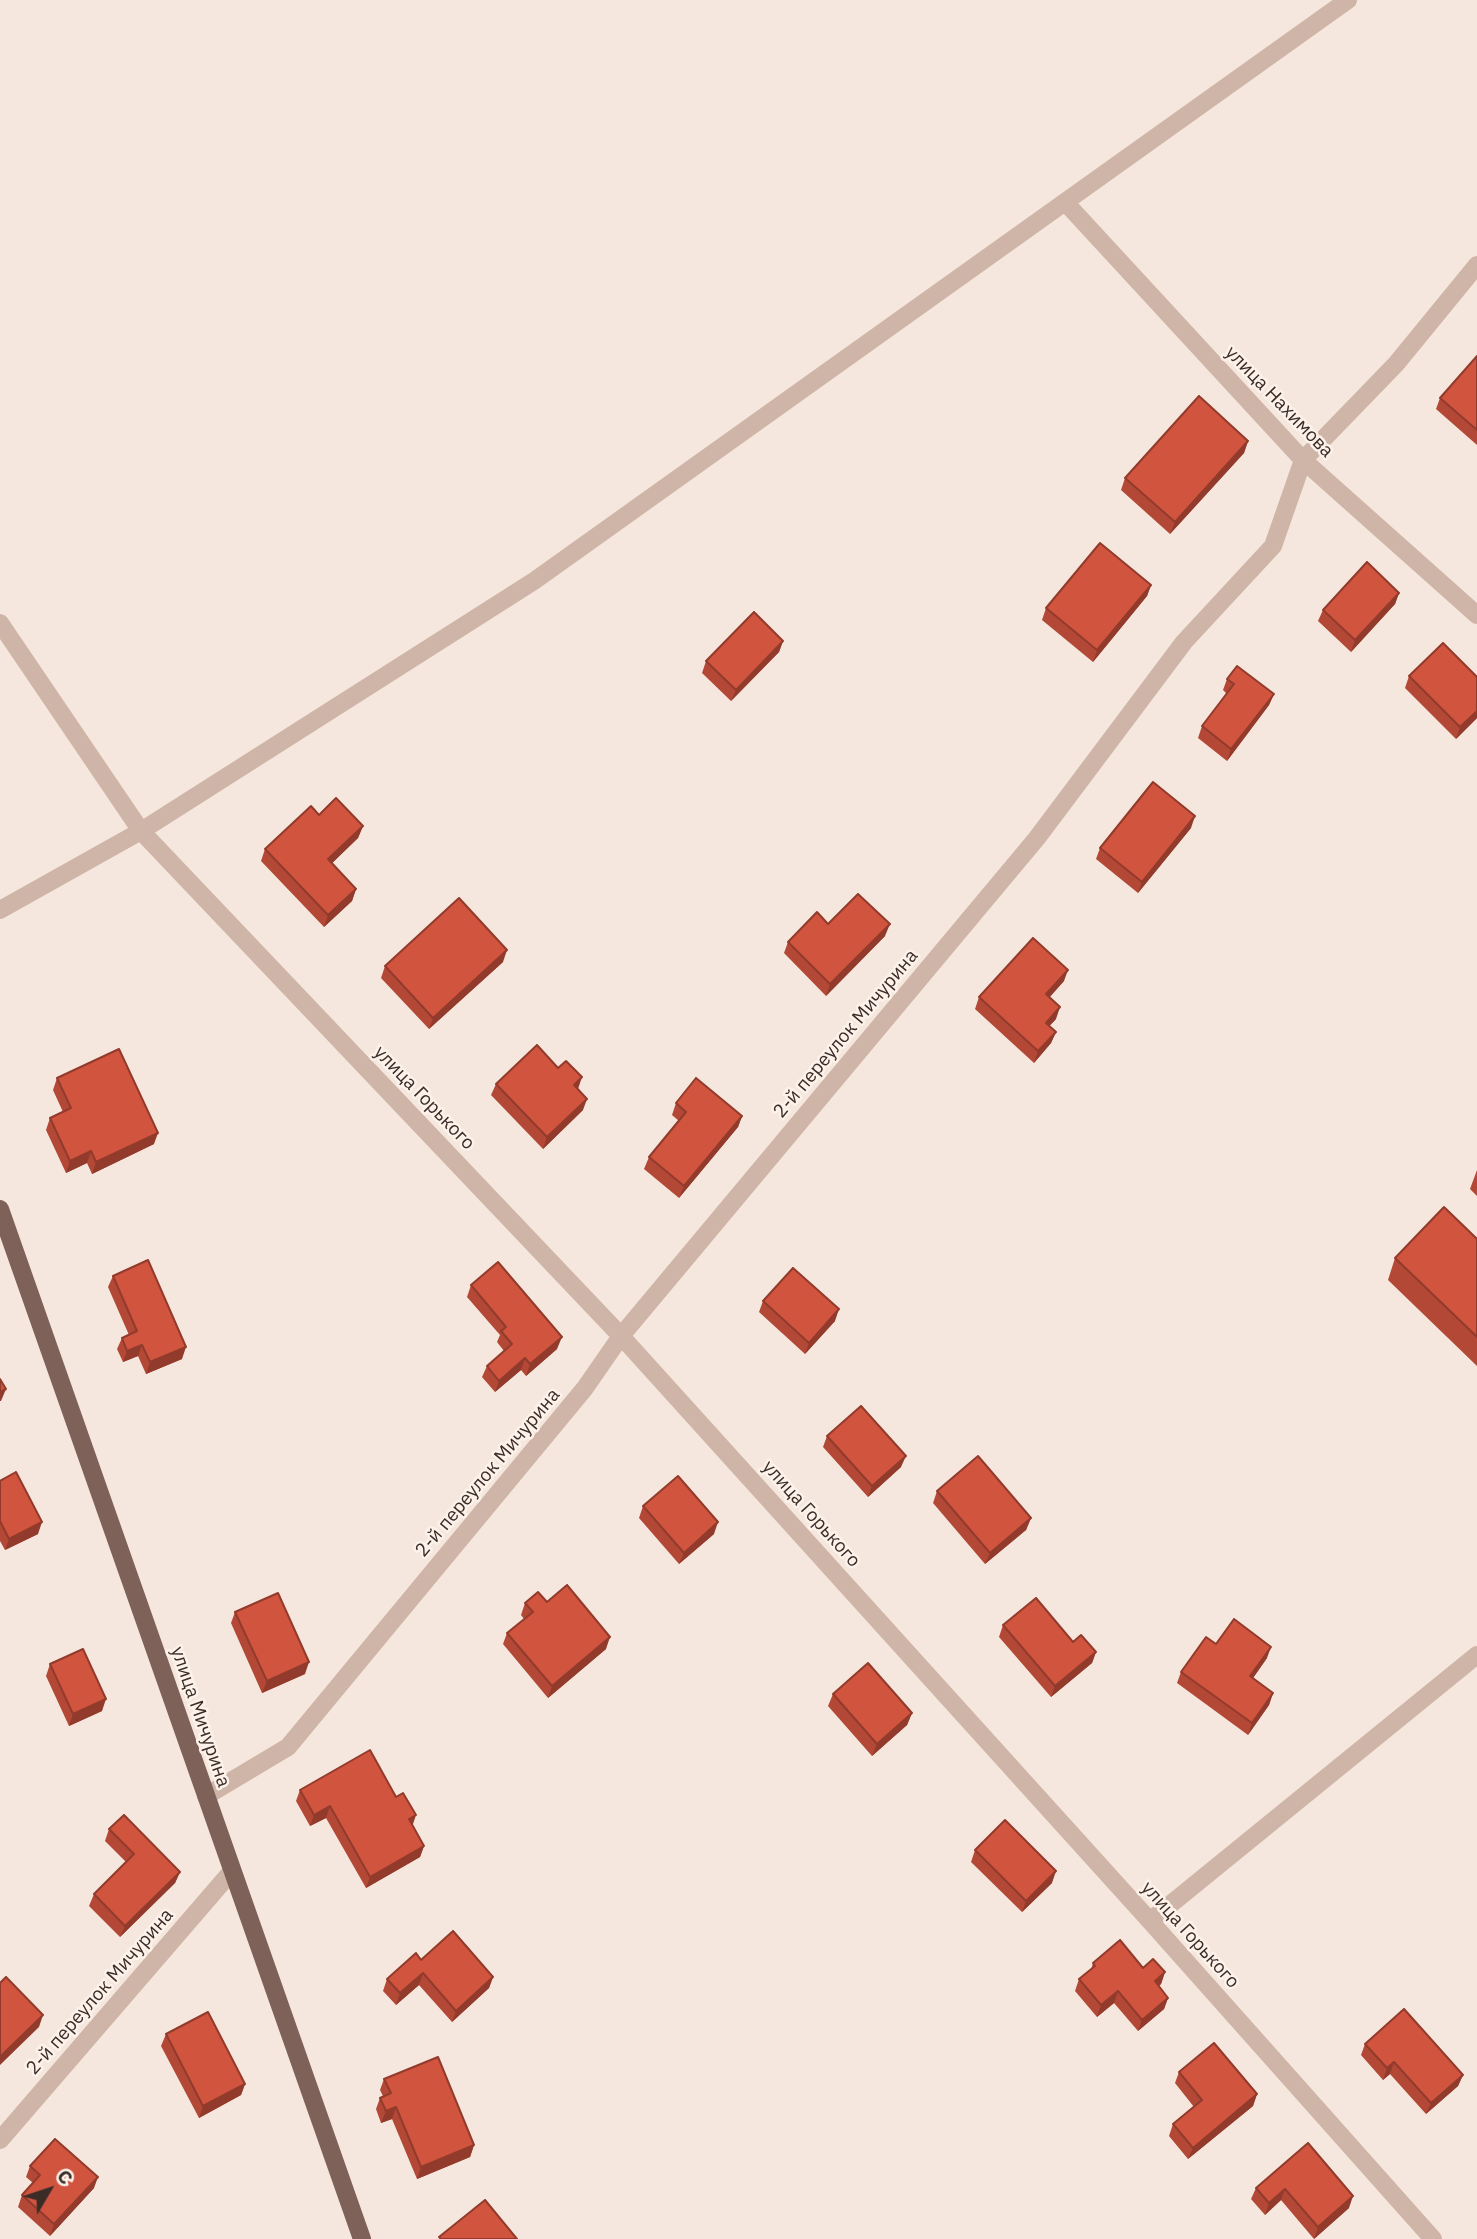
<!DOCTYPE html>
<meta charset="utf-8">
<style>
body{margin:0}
#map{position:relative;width:1477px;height:2239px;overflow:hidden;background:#f5e7dd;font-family:"IBM Plex Sans",sans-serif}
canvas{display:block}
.north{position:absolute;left:14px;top:2155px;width:70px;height:70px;-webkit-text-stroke:5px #fcf2ea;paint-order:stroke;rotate:51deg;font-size:19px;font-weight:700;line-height:28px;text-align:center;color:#3b2c28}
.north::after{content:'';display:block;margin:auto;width:24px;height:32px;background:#3b2c28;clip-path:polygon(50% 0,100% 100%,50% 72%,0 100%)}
</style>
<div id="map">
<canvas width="1477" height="2239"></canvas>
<div class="north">С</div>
</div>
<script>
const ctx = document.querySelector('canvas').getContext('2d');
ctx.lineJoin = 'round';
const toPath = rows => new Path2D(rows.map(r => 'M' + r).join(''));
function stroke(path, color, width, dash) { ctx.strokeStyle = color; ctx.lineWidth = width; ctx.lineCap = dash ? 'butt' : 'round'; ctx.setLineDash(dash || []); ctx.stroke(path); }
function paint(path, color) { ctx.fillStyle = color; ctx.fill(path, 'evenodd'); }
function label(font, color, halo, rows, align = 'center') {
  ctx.font = font + ' "IBM Plex Sans",sans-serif'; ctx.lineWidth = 5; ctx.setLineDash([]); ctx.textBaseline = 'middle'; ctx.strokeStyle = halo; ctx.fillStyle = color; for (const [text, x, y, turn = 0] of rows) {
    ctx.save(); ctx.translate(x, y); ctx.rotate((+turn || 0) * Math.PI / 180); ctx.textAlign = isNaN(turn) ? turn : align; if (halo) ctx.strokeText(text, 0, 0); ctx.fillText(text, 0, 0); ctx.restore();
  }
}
stroke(toPath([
 [1065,202,1303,460,1477,615],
 [0,623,141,831,621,1336,1150,1921,1433,2239],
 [0,910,141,831,534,581,1348,0],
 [206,1796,288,1747,585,1388,621,1336,1037,838,1184,642,1273,546,1303,460,1396,364,1477,265],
 [1150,1921,1477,1655],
 [0,2140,232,1871]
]), '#cfb5a7', 18);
stroke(toPath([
 [0,1209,362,2239]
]), '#7e6158', 18);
paint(toPath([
 [1477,356,1477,445,1436,409,1440,398],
 [1248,441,1244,453,1170,534,1121,490,1125,478],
 [1151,585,1147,596,1093,662,1042,620,1046,608],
 [1399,593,1395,604,1351,652,1318,621,1323,610],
 [783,641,779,652,731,701,702,673,706,661],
 [1409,676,1477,677,1477,718,1456,739,1405,688],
 [1227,679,1274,694,1269,705,1227,761,1198,738,1202,726,1227,694,1223,690],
 [319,815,363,826,358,838,332,863,356,889,352,901,324,927,261,861,265,849],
 [1191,828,1138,893,1096,859,1100,848],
 [828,924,885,936,826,996,784,953,788,942],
 [503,962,429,1029,381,978,385,966],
 [1064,981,1049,997,1056,1019,1049,1026,1056,1032,1051,1043,1034,1063,975,1009,979,997],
 [57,1078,154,1144,92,1174,87,1163,66,1173,46,1130,50,1118,63,1112,53,1090],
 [496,1084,578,1089,583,1110,543,1149,491,1095],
 [676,1103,742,1116,738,1127,679,1198,644,1169,649,1157,679,1121,672,1115],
 [1477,1170,1477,1196,1470,1189],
 [1477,1239,1477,1366,1388,1280,1395,1258],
 [113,1276,182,1359,146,1374,138,1356,123,1362,117,1349,122,1338,129,1335,108,1287],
 [471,1285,557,1349,526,1376,521,1370,495,1392,482,1377,487,1366,504,1351,497,1342,500,1335,467,1297],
 [763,1301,835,1321,805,1354,759,1312],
 [827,1436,901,1467,868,1497,823,1447],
 [0,1481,38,1534,5,1550,0,1541],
 [937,1491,1031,1518,1026,1530,985,1564,933,1503],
 [643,1506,714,1534,679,1564,639,1518],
 [547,1602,606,1649,548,1698,503,1644,507,1633,524,1619,521,1615,525,1603],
 [235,1612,305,1674,262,1693,231,1623],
 [1003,1625,1073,1642,1096,1652,1092,1663,1051,1697,999,1637],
 [1216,1644,1267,1658,1253,1678,1273,1693,1269,1705,1248,1735,1177,1683,1181,1672],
 [50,1664,102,1711,69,1726,46,1676],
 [833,1694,912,1713,907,1725,872,1756,828,1706],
 [300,1790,413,1826,424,1846,420,1857,366,1888,326,1818,310,1826,296,1801],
 [109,1829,180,1872,175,1883,120,1937,89,1906,94,1894,126,1862,105,1841],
 [975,1850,1052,1883,1022,1912,971,1862],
 [421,1960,493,1977,489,1988,452,2022,419,1985,396,2005,383,1991,387,1979],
 [1093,1963,1143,1968,1165,1972,1161,1984,1159,1986,1168,1998,1164,2009,1138,2031,1114,2003,1097,2017,1075,1991,1079,1979,1091,1970],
 [166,2034,245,2084,241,2095,199,2118,161,2046],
 [1365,2044,1463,2075,1458,2086,1426,2114,1390,2074,1383,2080,1361,2055],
 [1179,2072,1257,2094,1253,2106,1188,2159,1169,2136,1173,2124,1194,2107,1175,2083],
 [384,2079,474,2145,470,2157,417,2179,392,2119,381,2123,376,2109,380,2098,383,2096,380,2090],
 [1308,2143,1349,2208,1314,2239,1281,2200,1265,2215,1251,2199,1256,2188],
 [30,2166,94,2188,50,2236,18,2207,22,2195,33,2183,26,2177]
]), '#b44836');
paint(toPath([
 [1248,441,1244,453,1170,534,1175,522],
 [1151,585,1147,596,1093,662,1097,650],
 [1399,593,1395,604,1351,652,1355,640],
 [783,641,779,652,731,701,736,690],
 [1274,694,1269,705,1227,761,1231,749],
 [1477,711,1477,718,1456,739,1460,727],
 [1195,816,1191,828,1138,893,1142,882],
 [363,826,358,838,324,871,328,859],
 [356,889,352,901,324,927,328,915],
 [890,924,885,936,826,996,830,984],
 [507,950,503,962,429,1029,433,1018],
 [1068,970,1064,981,1042,1006,1046,994],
 [1060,1007,1056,1019,1042,1034,1046,1023],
 [1056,1032,1051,1043,1034,1063,1038,1051],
 [582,1077,578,1089,574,1085],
 [587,1099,583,1110,543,1149,547,1137],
 [742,1116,738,1127,679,1198,684,1186],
 [158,1133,154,1144,92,1174,96,1162],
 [91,1151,87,1163,66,1173,70,1161],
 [839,1309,835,1321,805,1354,809,1343],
 [562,1337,557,1349,526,1376,530,1364],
 [142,1345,138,1356,123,1362,127,1351],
 [186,1347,182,1359,146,1374,150,1362],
 [525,1358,521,1370,495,1392,499,1381],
 [6,1389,1,1401,0,1401,0,1392],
 [906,1456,901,1467,868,1497,872,1486],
 [1031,1518,1026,1530,985,1564,990,1553],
 [42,1522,38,1534,5,1550,9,1539],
 [718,1522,714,1534,679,1564,684,1553],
 [610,1637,606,1649,548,1698,552,1686],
 [1271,1647,1267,1658,1246,1688,1250,1676],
 [1096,1652,1092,1663,1051,1697,1055,1686],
 [309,1662,305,1674,262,1693,267,1681],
 [1273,1693,1269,1705,1248,1735,1252,1723],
 [106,1699,102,1711,69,1726,73,1714],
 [912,1713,907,1725,872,1756,877,1744],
 [330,1806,326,1818,310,1826,314,1815],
 [416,1815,412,1827,409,1819],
 [424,1846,420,1857,366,1888,370,1877],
 [1056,1871,1052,1883,1022,1912,1026,1901],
 [180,1872,175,1883,120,1937,125,1926],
 [1165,1972,1161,1984,1151,1993,1155,1981],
 [423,1973,419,1985,396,2005,400,1993],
 [493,1977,489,1988,452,2022,456,2011],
 [1118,1991,1114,2003,1097,2017,1101,2005],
 [1168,1998,1164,2009,1138,2031,1142,2020],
 [43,2015,39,2027,0,2065,0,2057],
 [1394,2062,1390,2074,1383,2080,1387,2068],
 [1463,2075,1458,2086,1426,2114,1431,2103],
 [245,2084,241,2095,199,2118,203,2106],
 [1257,2094,1253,2106,1188,2159,1193,2148],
 [396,2107,392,2119,381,2123,386,2111],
 [474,2145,470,2157,417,2179,421,2167],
 [98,2177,94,2188,50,2236,54,2224],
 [1285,2189,1281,2200,1265,2215,1269,2203],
 [1353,2196,1349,2208,1314,2239,1318,2227]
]), '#923b2c');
const building = toPath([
 [1477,356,1477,430,1440,398,1477,356],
 [1199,396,1248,441,1175,522,1125,478,1199,396],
 [1100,543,1151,585,1097,650,1046,608,1100,543],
 [1367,562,1399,593,1355,640,1323,610,1367,562],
 [754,612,783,641,736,690,706,661,754,612],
 [1443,643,1477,677,1477,711,1460,727,1409,676,1443,643],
 [1237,666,1274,694,1231,749,1202,726,1234,684,1227,679,1237,666],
 [1153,782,1195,816,1142,882,1100,848,1153,782],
 [336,798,363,826,328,859,356,889,328,915,265,849,311,806,319,815,336,798],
 [858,894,890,924,830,984,788,942,817,912,828,924,858,894],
 [459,898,507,950,433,1018,385,966,459,898],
 [1033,938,1068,970,1046,994,1060,1007,1046,1023,1056,1032,1038,1051,979,997,1033,938],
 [537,1045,558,1068,566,1061,582,1077,574,1085,587,1099,547,1137,496,1084,537,1045],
 [119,1049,158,1133,96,1162,91,1151,70,1161,50,1118,71,1108,57,1078,119,1049],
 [696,1078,742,1116,684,1186,649,1157,686,1112,676,1103,696,1078],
 [1444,1207,1477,1239,1477,1337,1395,1258,1444,1207],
 [148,1260,186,1347,150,1362,142,1345,127,1351,122,1338,137,1331,113,1276,148,1260],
 [498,1262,562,1337,530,1364,525,1358,499,1381,487,1366,512,1344,501,1331,506,1327,471,1285,498,1262],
 [793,1268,839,1309,809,1343,763,1301,793,1268],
 [0,1379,6,1389,0,1392,0,1379],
 [861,1406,906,1456,872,1486,827,1436,861,1406],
 [978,1456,1031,1518,990,1553,937,1491,978,1456],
 [16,1472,42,1522,9,1539,0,1521,0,1481,16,1472],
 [678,1476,718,1522,684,1553,643,1506,678,1476],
 [567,1585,610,1637,552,1686,507,1633,533,1612,525,1603,538,1592,547,1602,567,1585],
 [278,1593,309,1662,267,1681,235,1612,278,1593],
 [1036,1598,1073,1642,1081,1635,1096,1652,1055,1686,1003,1625,1036,1598],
 [1234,1619,1271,1647,1250,1676,1273,1693,1252,1723,1181,1672,1206,1637,1216,1644,1234,1619],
 [83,1649,106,1699,73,1714,50,1664,83,1649],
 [868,1663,912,1713,877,1744,833,1694,868,1663],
 [370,1750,396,1797,403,1793,416,1815,409,1819,424,1846,370,1877,330,1806,314,1815,300,1790,370,1750],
 [124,1815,180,1872,125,1926,94,1894,134,1854,109,1829,124,1815],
 [1005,1820,1056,1871,1026,1901,975,1850,1005,1820],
 [453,1931,493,1977,456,2011,423,1973,400,1993,387,1979,416,1953,421,1960,453,1931],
 [1120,1940,1143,1968,1153,1959,1165,1972,1155,1981,1168,1998,1142,2020,1118,1991,1101,2005,1079,1979,1095,1966,1093,1963,1120,1940],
 [6,1977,43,2015,0,2057,0,1983,6,1977],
 [1404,2009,1463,2075,1431,2103,1394,2062,1387,2068,1365,2044,1404,2009],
 [208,2012,245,2084,203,2106,166,2034,208,2012],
 [1214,2043,1257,2094,1193,2148,1173,2124,1202,2100,1179,2072,1214,2043],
 [438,2057,474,2145,421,2167,396,2107,386,2111,380,2098,391,2093,384,2079,438,2057],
 [55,2139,98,2177,54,2224,22,2195,40,2175,30,2166,55,2139],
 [1308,2143,1353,2196,1318,2227,1285,2189,1269,2203,1256,2188,1308,2143],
 [485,2200,517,2239,441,2239,439,2237,485,2200]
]);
paint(building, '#d1543f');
stroke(building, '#923b2c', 2);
label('19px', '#3b2c28', '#fcf2ea', [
 ["улица Нахимова",1279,402,46],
 ["2-й переулок Мичурина",846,1034,-50],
 ["улица Горького",424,1098,46],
 ["2-й переулок Мичурина",488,1473,-50],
 ["улица Горького",811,1514,48],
 ["улица Мичурина",200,1717,71],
 ["улица Горького",1190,1935,48],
 ["2-й переулок Мичурина",100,1992,-49]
]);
</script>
